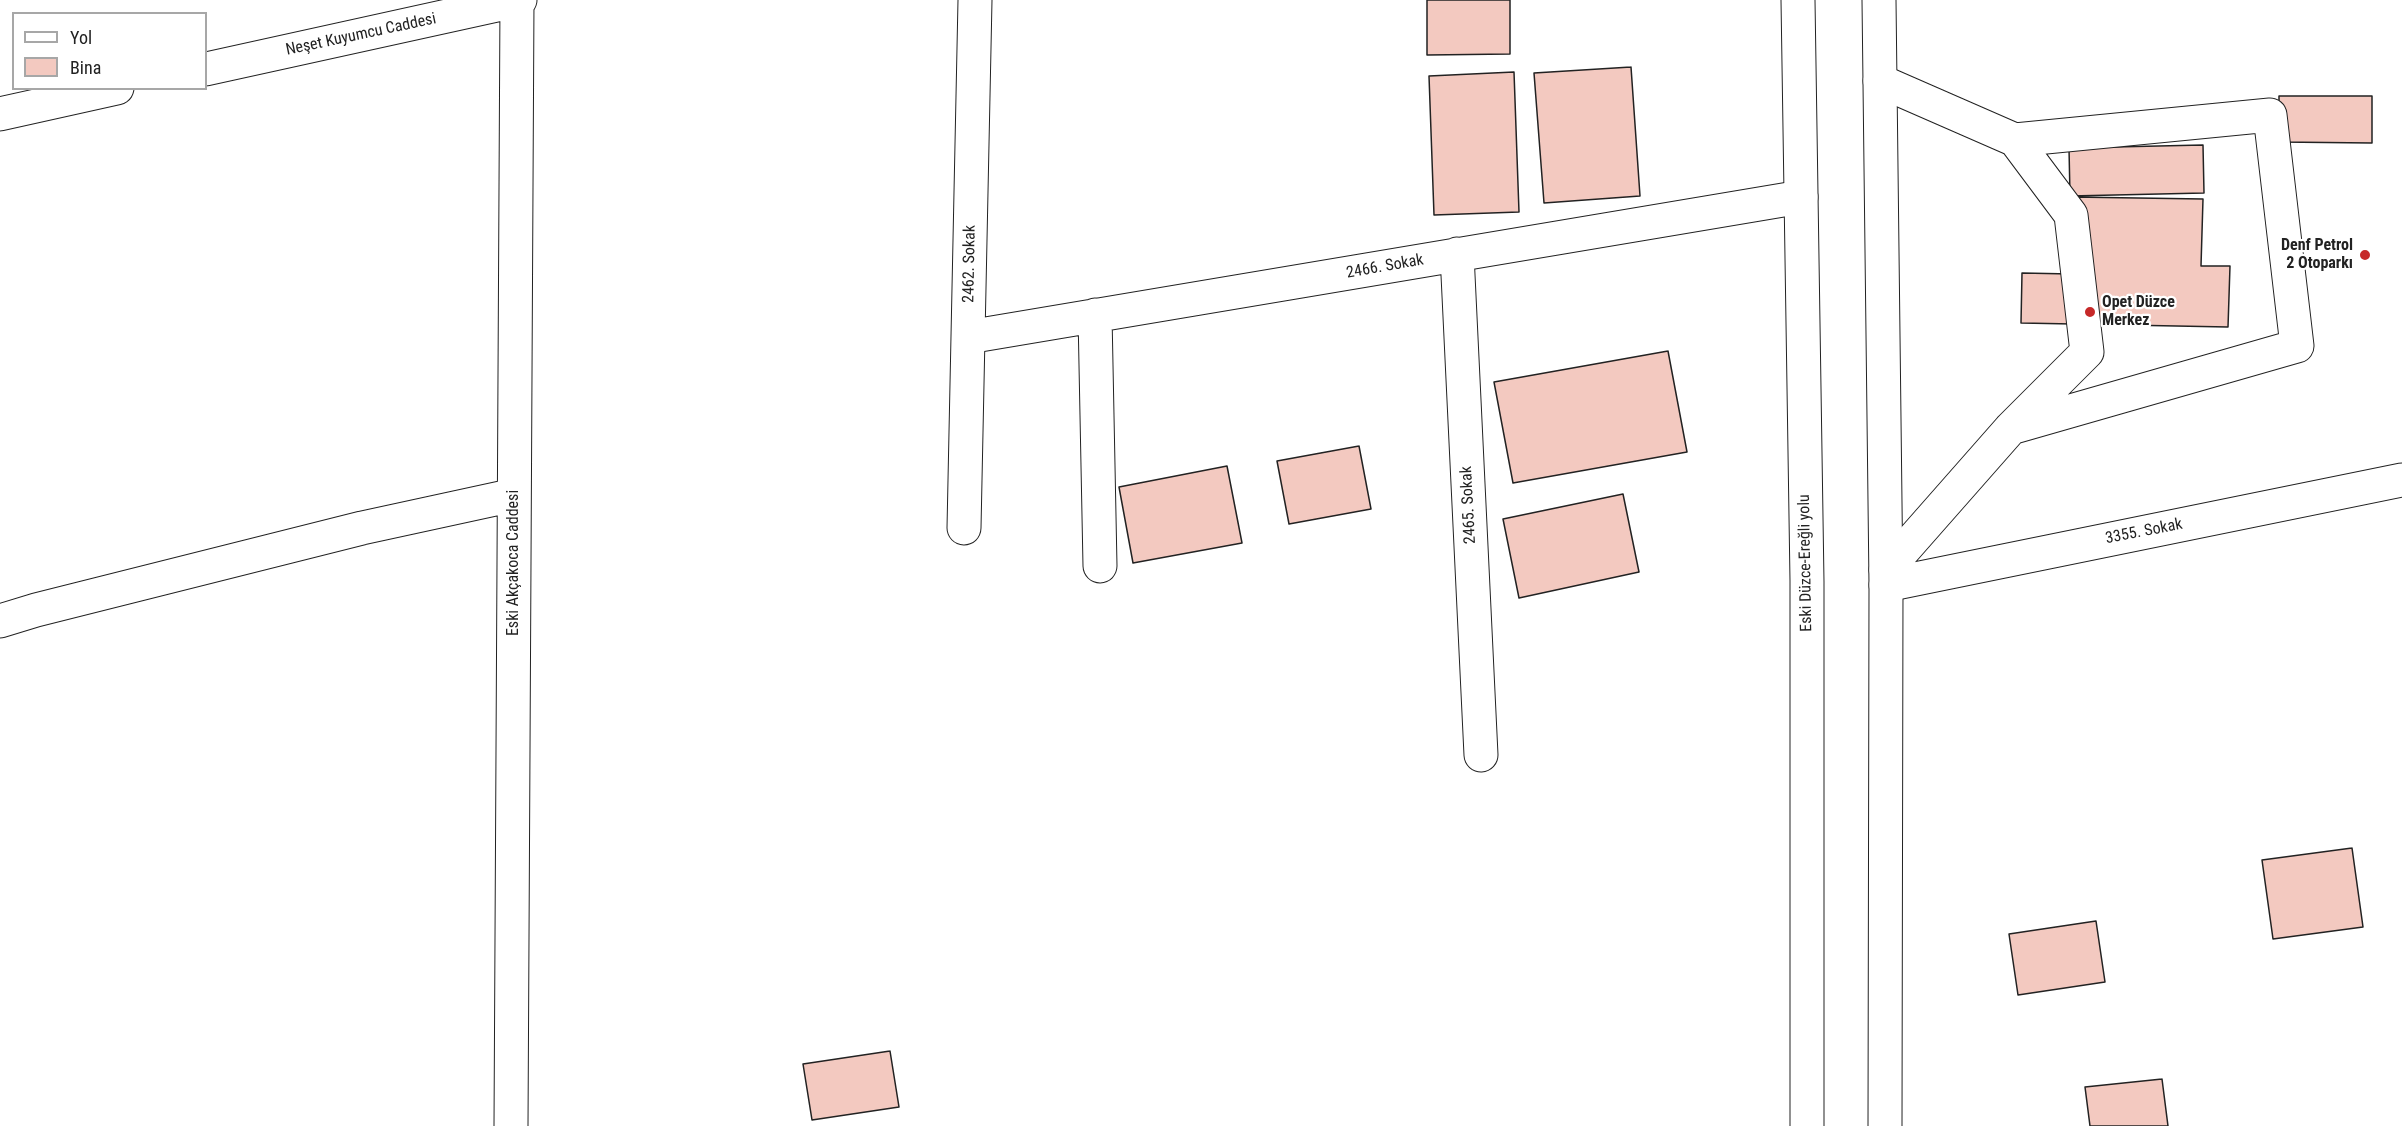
<!DOCTYPE html>
<meta charset="utf-8">
<style>
body{margin:0}
#map{position:relative;width:2402px;height:1126px;overflow:hidden;background:#fff;font-family:"Roboto Condensed",sans-serif}
canvas{display:block}
.legend{position:absolute;left:12px;top:12px;width:195px;height:78px;box-sizing:border-box;background:#fff;border:2px solid #a7a7a7;margin:0;padding:8px 10px;list-style:none;font-size:18px;color:#222}
.legend li{display:flex;align-items:center;gap:12px;height:30px}
.legend b{width:30px;border:2px solid #a7a7a7}
</style>
<div id="map">
<canvas width="2402" height="1126"></canvas>
<ul class="legend">
<li><b style="height:8px;background:#fff"></b>Yol</li>
<li><b style="height:16px;background:#f3c9c0"></b>Bina</li>
</ul>
</div>
<script>
const ctx = document.querySelector('canvas').getContext('2d');
ctx.lineJoin = 'round';
function paint(path, color) { ctx.fillStyle = color; ctx.fill(path, 'evenodd'); }
const toPath = rows => new Path2D(rows.map(r => 'M' + r).join(''));
function stroke(path, color, width, dash) { ctx.strokeStyle = color; ctx.lineWidth = width; ctx.lineCap = dash ? 'butt' : 'round'; ctx.setLineDash(dash || []); ctx.stroke(path); }
function label(font, color, halo, rows, align = 'center') {
  ctx.font = font + ' "Roboto Condensed",sans-serif'; ctx.lineWidth = 4.5; ctx.setLineDash([]); ctx.textBaseline = 'middle'; ctx.strokeStyle = halo; ctx.fillStyle = color; for (const [text, x, y, turn = 0] of rows) {
    ctx.save(); ctx.translate(x, y); ctx.rotate((+turn || 0) * Math.PI / 180); ctx.textAlign = isNaN(turn) ? turn : align; if (halo) ctx.strokeText(text, 0, 0); ctx.fillText(text, 0, 0); ctx.restore();
  }
}
const building = toPath([
 [1427,0,1510,0,1510,54,1427,55,1427,0],
 [1631,67,1640,196,1544,203,1534,73,1631,67],
 [1514,72,1519,212,1434,215,1429,76,1514,72],
 [2279,96,2372,96,2372,143,2279,142,2279,96],
 [2203,145,2204,193,2070,196,2069,148,2203,145],
 [2072,197,2203,199,2201,266,2230,266,2228,327,2021,323,2022,273,2071,274,2072,197],
 [1668,351,1687,452,1513,483,1494,382,1668,351],
 [1359,446,1371,509,1289,524,1277,461,1359,446],
 [1227,466,1242,543,1133,563,1119,487,1227,466],
 [1623,494,1639,572,1519,598,1503,519,1623,494],
 [2352,848,2363,927,2273,939,2262,860,2352,848],
 [2096,921,2105,982,2018,995,2009,934,2096,921],
 [890,1051,899,1107,812,1120,803,1064,890,1051],
 [2162,1079,2168,1126,2090,1126,2085,1087,2162,1079]
]);
paint(building, '#f3c9c0');
stroke(building, '#222', 1.5);
const minor = toPath([
 [206,69,520,0],
 [1880,81,2015,140,2071,215,2087,352,2011,428,1886,570],
 [0,114,117,88],
 [1457,254,1481,755],
 [1095,315,1100,566],
 [968,337,1801,197],
 [2011,428,2297,346,2270,115,2015,140],
 [964,528,975,0],
 [1886,585,2402,480],
 [0,621,36,610,362,528,514,495],
 [511,1126,517,0]
]);
const major = toPath([
 [1798,0,1807,581,1807,1126],
 [1879,0,1886,585,1885,1126]
]);
stroke(minor, '#222', 35);
stroke(major, '#222', 35);
stroke(minor, '#fff', 33);
stroke(major, '#fff', 33);
for (const [x, y, r, color] of [
 [2365,255,6,"#c62828"],
 [2090,312,6,"#c62828"]
]) { const dot = new Path2D(); dot.arc(x, y, r, 0, 2 * Math.PI); ctx.fillStyle = color; ctx.fill(dot); stroke(dot, '#fff', 2); }
label('16px', '#222', '#fff', [
 ["Neşet Kuyumcu Caddesi",361,35,-12],
 ["2462. Sokak",970,264,-89],
 ["2466. Sokak",1385,267,-10],
 ["2465. Sokak",1469,505,-93],
 ["3355. Sokak",2144,532,-11],
 ["Eski Akçakoca Caddesi",514,563,-90],
 ["Eski Düzce-Ereğli yolu",1806,563,-91]
]);
label('bold 16px', '#222', '#fff', [
 ["Denf Petrol",2353,246],
 ["2 Otoparkı",2353,264],
 ["Opet Düzce",2102,303,"left"],
 ["Merkez",2102,321,"left"]
], 'right');
</script>
